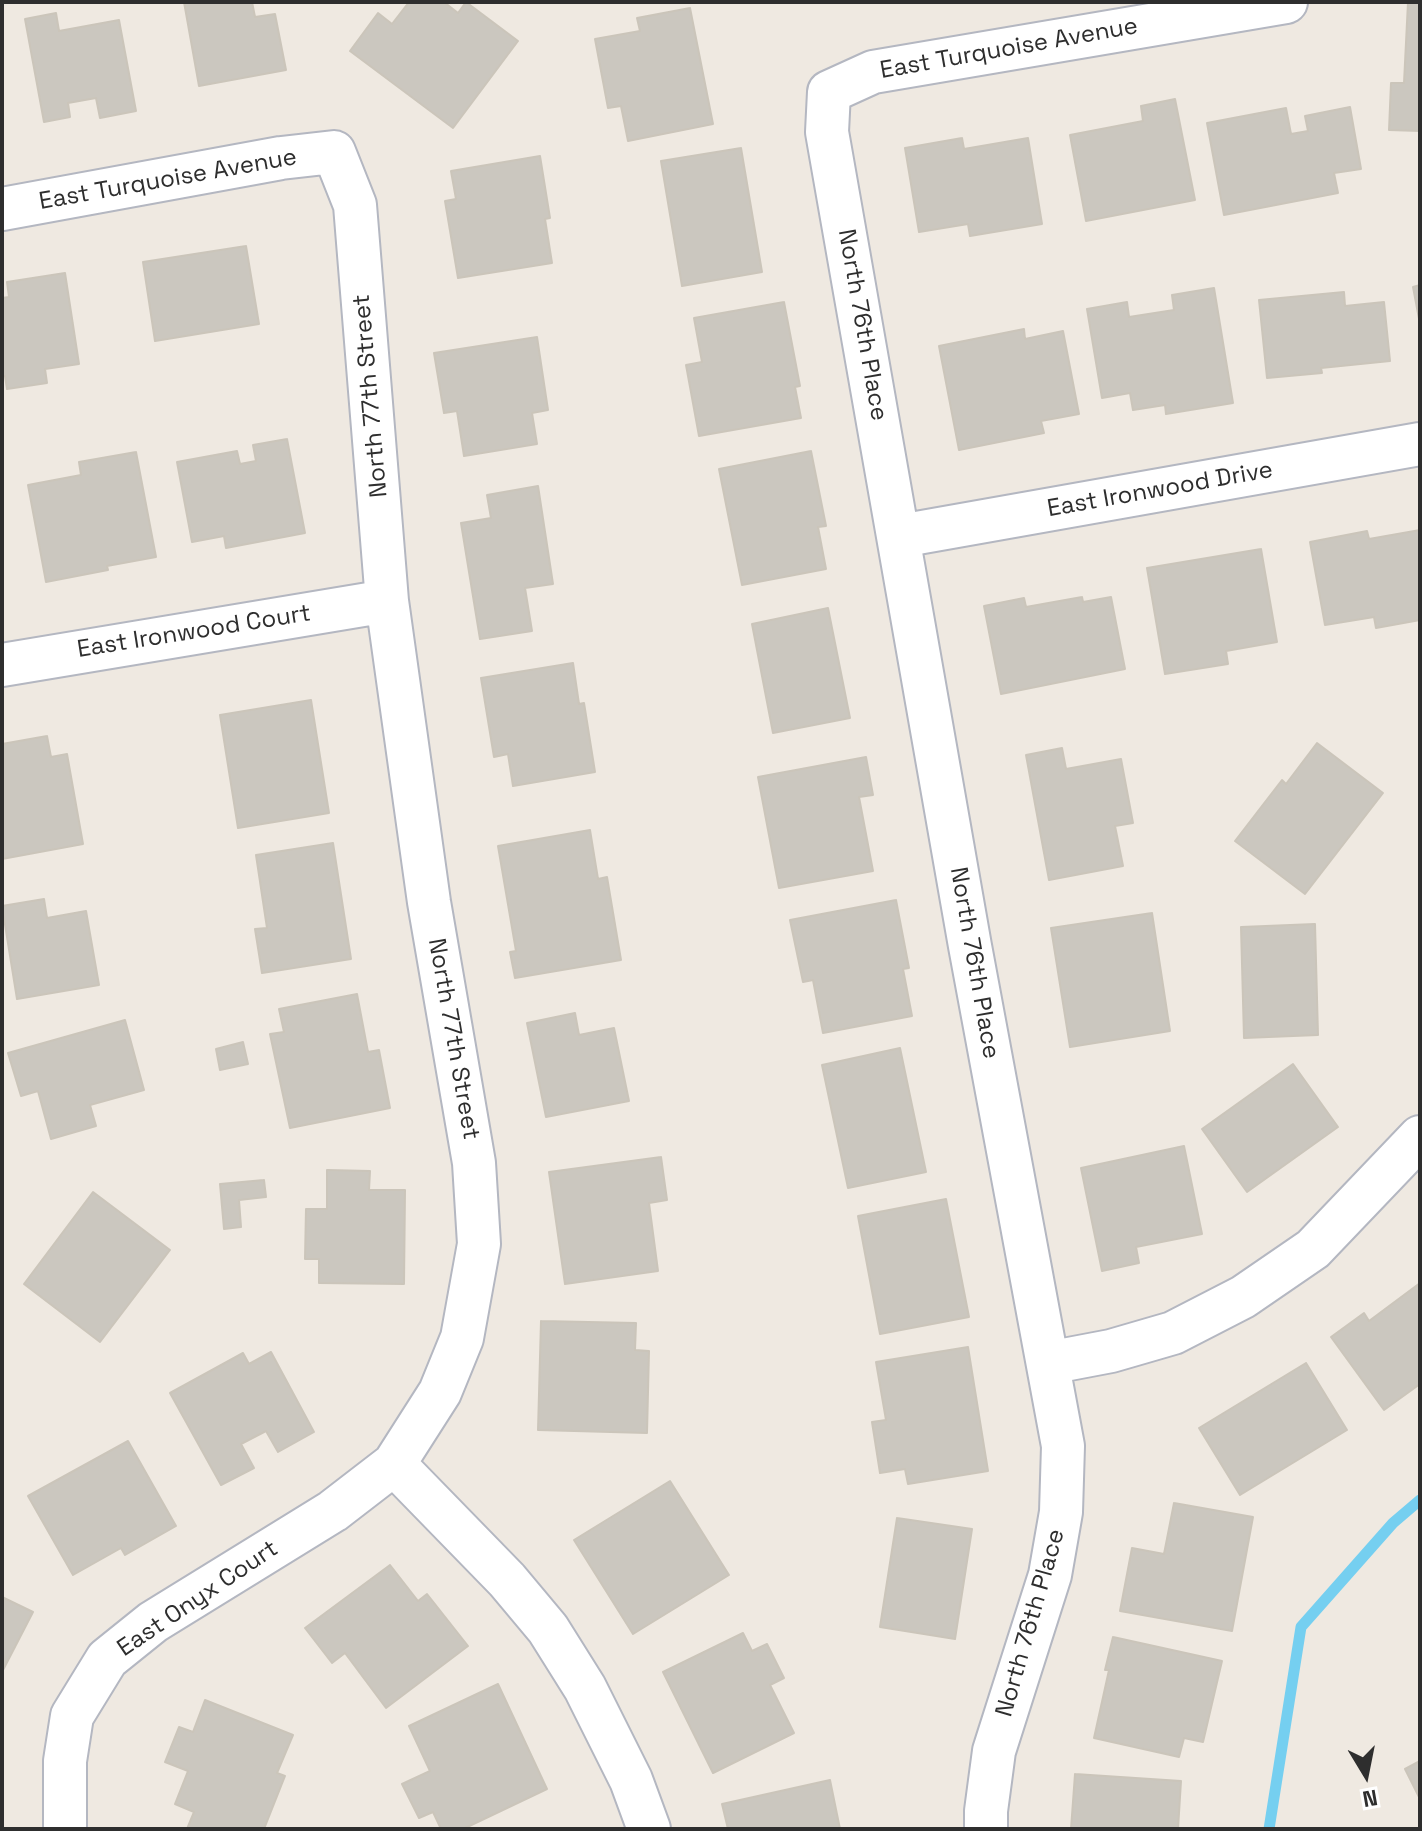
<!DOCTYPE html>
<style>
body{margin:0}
#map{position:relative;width:1422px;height:1831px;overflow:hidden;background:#efe9e1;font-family:"Space Grotesk",sans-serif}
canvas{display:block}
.frame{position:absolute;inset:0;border:4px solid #2e2e2e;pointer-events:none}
.north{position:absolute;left:1326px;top:1735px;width:80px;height:80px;-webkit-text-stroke:6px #fff;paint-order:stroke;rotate:170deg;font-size:22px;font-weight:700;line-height:32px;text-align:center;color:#2e2e2e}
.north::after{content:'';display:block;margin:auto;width:28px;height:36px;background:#2e2e2e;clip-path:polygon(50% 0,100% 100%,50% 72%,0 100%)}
</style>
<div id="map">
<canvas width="1422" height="1831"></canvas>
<div class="frame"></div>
<div class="north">N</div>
</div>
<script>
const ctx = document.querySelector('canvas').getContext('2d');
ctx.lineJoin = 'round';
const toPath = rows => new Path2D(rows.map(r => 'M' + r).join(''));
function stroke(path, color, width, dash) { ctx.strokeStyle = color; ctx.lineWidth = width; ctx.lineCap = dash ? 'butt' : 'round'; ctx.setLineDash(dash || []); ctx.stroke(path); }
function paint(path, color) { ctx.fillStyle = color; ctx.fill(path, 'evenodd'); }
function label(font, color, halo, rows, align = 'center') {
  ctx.font = font + ' "Space Grotesk",sans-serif'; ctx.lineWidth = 6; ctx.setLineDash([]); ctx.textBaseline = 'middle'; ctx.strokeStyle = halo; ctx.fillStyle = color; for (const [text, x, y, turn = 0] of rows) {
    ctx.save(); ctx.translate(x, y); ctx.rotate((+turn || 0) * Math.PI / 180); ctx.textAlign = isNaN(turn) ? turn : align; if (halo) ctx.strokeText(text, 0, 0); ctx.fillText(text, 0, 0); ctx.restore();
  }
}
stroke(toPath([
 [1269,1829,1301,1627,1393,1523,1420,1500]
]), '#75cff0', 11);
const building = toPath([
 [184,2,252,2,255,17,275,14,286,70,199,86,184,2],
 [409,2,444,2,458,13,466,2,518,41,453,128,350,51,378,13,392,24,409,2],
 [1408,2,1420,2,1420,131,1389,130,1391,83,1404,83,1408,2],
 [690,8,713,124,628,141,621,106,608,108,595,39,640,31,637,18,690,8],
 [56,13,59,31,119,20,136,111,100,118,96,98,68,103,70,117,44,122,25,19,56,13],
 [1175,99,1195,200,1086,221,1070,135,1143,121,1141,106,1175,99],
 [1350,107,1361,169,1334,173,1338,193,1224,215,1207,123,1286,108,1291,134,1308,131,1305,116,1350,107],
 [962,138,964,149,1028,138,1042,224,970,236,968,224,919,232,905,148,962,138],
 [741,148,762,272,682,286,661,161,741,148],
 [540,156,550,218,545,219,552,263,458,278,445,201,456,199,451,171,540,156],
 [246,246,259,324,155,341,143,262,246,246],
 [65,273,79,364,45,369,47,383,7,389,5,376,2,376,2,298,9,297,7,282,65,273],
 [1420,285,1420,324,1413,287,1420,285],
 [1214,288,1233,403,1166,414,1165,405,1133,410,1130,393,1102,398,1087,309,1127,302,1129,317,1174,310,1172,295,1214,288],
 [1344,292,1345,306,1384,302,1390,361,1321,368,1322,373,1267,378,1259,300,1344,292],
 [784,302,800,386,795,387,801,418,699,436,686,365,702,362,694,318,784,302],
 [1024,329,1025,339,1063,331,1079,414,1041,421,1044,433,959,450,939,346,1024,329],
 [537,337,548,410,532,413,537,444,464,456,457,411,444,413,434,353,537,337],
 [287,439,305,533,226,548,224,536,192,542,177,462,237,451,240,464,256,461,253,445,287,439],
 [811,451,826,526,818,527,826,569,742,585,719,469,811,451],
 [136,452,156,557,107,566,108,570,46,582,28,485,81,475,79,462,136,452],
 [538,486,553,584,525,588,532,631,480,639,461,523,491,518,487,495,538,486],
 [1420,530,1420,620,1376,628,1374,617,1325,625,1310,542,1367,531,1369,539,1420,530],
 [1261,549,1277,642,1226,651,1228,664,1165,674,1147,568,1261,549],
 [1082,597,1083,602,1111,597,1125,669,1001,694,984,606,1024,598,1026,607,1082,597],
 [828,608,850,718,773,733,752,624,828,608],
 [573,663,579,704,584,703,595,772,513,786,508,754,494,757,481,678,573,663],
 [311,700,329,813,238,828,220,715,311,700],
 [47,736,51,757,67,754,83,844,2,859,2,744,47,736],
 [1317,743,1383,793,1305,894,1235,841,1282,780,1286,784,1317,743],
 [1062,748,1066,769,1121,759,1133,823,1115,826,1123,866,1049,880,1026,755,1062,748],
 [866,757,873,795,859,797,873,871,779,888,758,777,866,757],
 [590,830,598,879,607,877,621,960,515,978,510,952,516,951,498,846,590,830],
 [333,843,351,959,262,973,255,929,267,928,256,855,333,843],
 [44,899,47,918,86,911,99,985,17,999,2,906,44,899],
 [896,900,909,968,903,969,912,1016,823,1033,813,980,803,982,790,920,896,900],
 [1152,913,1170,1031,1070,1047,1051,928,1152,913],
 [1315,924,1318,1035,1244,1038,1241,927,1315,924],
 [357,994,368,1052,379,1050,390,1108,290,1128,270,1034,284,1032,279,1009,357,994],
 [575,1013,579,1035,614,1028,629,1101,546,1117,527,1023,575,1013],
 [125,1020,144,1090,90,1105,96,1126,51,1139,38,1091,21,1096,8,1053,125,1020],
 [243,1042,248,1064,220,1070,216,1049,243,1042],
 [900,1048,926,1172,848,1188,822,1065,900,1048],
 [1293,1064,1338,1127,1247,1192,1202,1129,1293,1064],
 [1184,1146,1202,1234,1136,1247,1139,1263,1102,1271,1081,1168,1184,1146],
 [661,1157,667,1200,649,1203,658,1271,565,1284,549,1172,661,1157],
 [327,1170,370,1171,369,1190,405,1190,404,1284,319,1283,319,1259,305,1259,306,1209,327,1209,327,1170],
 [264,1180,266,1197,239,1200,241,1227,224,1229,220,1184,264,1180],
 [93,1192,170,1250,100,1342,24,1284,93,1192],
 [946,1199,969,1317,880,1334,858,1216,946,1199],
 [1420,1283,1420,1384,1384,1410,1331,1337,1364,1313,1369,1321,1420,1283],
 [541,1321,636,1323,635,1350,649,1351,647,1433,538,1430,541,1321],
 [968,1347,988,1471,908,1484,905,1469,880,1473,872,1422,886,1420,876,1362,968,1347],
 [271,1352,314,1432,278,1452,266,1431,241,1444,254,1468,221,1485,170,1393,243,1353,249,1364,271,1352],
 [1306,1363,1347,1430,1240,1495,1199,1428,1306,1363],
 [128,1441,176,1526,125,1555,121,1548,73,1575,28,1496,128,1441],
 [670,1481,729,1575,633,1634,574,1540,670,1481],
 [1174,1503,1253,1517,1232,1631,1120,1611,1132,1548,1164,1554,1174,1503],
 [897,1518,972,1529,955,1639,880,1627,897,1518],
 [390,1565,418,1601,427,1594,468,1646,386,1708,345,1653,332,1663,305,1628,390,1565],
 [2,1597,33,1612,2,1672,2,1597],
 [743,1633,752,1651,767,1644,784,1678,770,1685,794,1733,713,1773,663,1672,743,1633],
 [1113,1637,1222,1661,1203,1742,1184,1738,1179,1757,1094,1738,1109,1670,1105,1670,1113,1637],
 [498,1684,547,1789,463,1829,441,1829,433,1812,419,1818,402,1784,430,1771,409,1726,498,1684],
 [205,1700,293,1735,277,1773,285,1776,264,1829,187,1829,194,1812,175,1804,188,1771,165,1762,179,1727,193,1732,205,1700],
 [1420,1761,1420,1799,1405,1769,1420,1761],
 [1075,1774,1181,1781,1178,1829,1071,1829,1075,1774],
 [830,1780,840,1829,728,1829,722,1804,830,1780]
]);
paint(building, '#cbc7bf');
stroke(building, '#cbc5ba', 2);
const minor = toPath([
 [2,209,281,158,334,152,355,205,387,601,429,902,474,1163,479,1244,462,1338,440,1392,394,1464,333,1511,153,1622,107,1659,72,1716,65,1761,65,1826],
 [900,536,1420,444],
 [2,665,387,601],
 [1048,1363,1111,1351,1173,1333,1243,1297,1313,1249,1420,1137],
 [394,1464,507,1580,548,1629,585,1688,631,1780,649,1829],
 [986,1829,986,1811,994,1751,1050,1575,1061,1512,1063,1446,970,946,827,132,829,92,873,72,1286,2]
]);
stroke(minor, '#b4b7c1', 46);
stroke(minor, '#fff', 42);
label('24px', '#2e2e2e', '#fff', [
 ["East Turquoise Avenue",1009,49,-10],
 ["East Turquoise Avenue",168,180,-10],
 ["North 76th Place",862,325,80],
 ["North 77th Street",371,396,-95],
 ["East Ironwood Drive",1160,490,-10],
 ["East Ironwood Court",194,632,-9],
 ["North 76th Place",974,963,80],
 ["North 77th Street",453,1039,80],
 ["East Onyx Court",198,1599,-34],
 ["North 76th Place",1031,1623,-74]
]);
</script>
